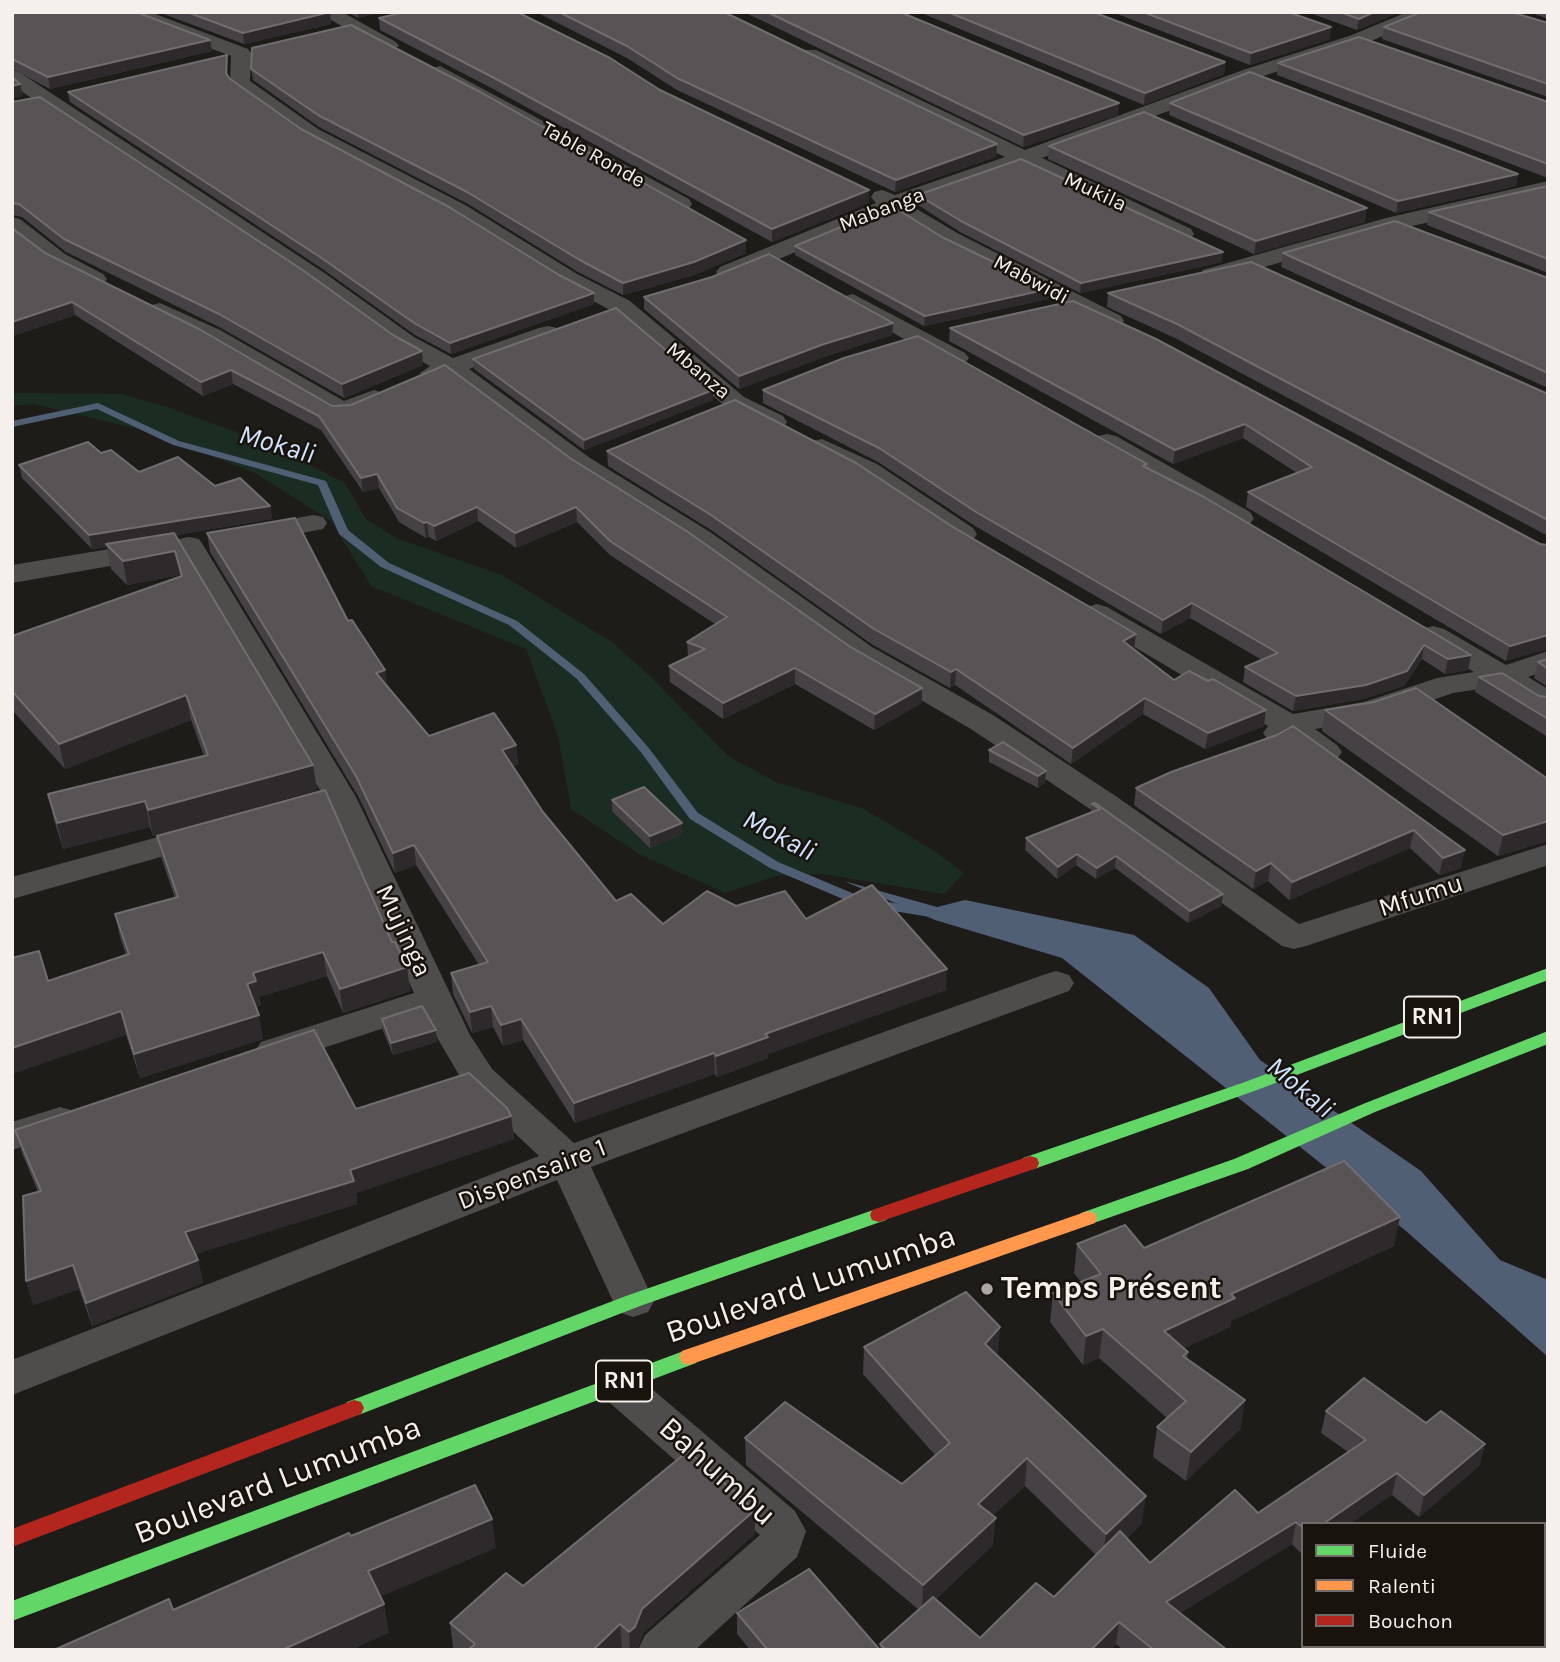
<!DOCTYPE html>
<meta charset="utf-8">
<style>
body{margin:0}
#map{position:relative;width:1560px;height:1662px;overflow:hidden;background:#1e1c19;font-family:Karla,sans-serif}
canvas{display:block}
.frame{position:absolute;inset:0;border:14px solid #f5f0ec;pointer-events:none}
.legend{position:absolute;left:1301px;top:1522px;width:245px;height:126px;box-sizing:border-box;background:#18130d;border:2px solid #706b66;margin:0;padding:9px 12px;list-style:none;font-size:21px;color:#f5f0ec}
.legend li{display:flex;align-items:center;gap:14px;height:35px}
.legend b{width:35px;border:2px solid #706b66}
</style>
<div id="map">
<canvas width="1560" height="1662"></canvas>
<div class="frame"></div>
<ul class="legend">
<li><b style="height:9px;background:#63d668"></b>Fluide</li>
<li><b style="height:9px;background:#ff974d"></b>Ralenti</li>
<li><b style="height:9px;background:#b3261e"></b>Bouchon</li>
</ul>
</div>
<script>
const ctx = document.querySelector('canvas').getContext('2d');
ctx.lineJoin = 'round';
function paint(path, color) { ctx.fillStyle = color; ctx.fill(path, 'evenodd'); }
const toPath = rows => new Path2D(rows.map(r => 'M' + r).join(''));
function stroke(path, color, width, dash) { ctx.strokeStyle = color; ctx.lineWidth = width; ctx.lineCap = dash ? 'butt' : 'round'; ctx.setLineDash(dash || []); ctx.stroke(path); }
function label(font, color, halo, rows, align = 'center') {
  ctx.font = font + ' Karla,sans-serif'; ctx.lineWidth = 5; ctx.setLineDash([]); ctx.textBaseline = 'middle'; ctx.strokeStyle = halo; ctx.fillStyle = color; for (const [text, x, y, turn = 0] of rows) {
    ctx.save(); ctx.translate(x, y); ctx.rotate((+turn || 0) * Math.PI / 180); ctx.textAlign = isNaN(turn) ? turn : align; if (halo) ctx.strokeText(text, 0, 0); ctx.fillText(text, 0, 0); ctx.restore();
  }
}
paint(toPath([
 [19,393,122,394,167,407,264,442,345,483,365,518,396,538,502,575,612,642,650,676,728,756,776,782,864,809,936,852,964,873,944,894,823,874,776,876,725,893,639,854,571,809,558,736,526,649,371,586,331,521,253,472,139,429,33,404,12,406,12,394]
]), '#1b2c22');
paint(toPath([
 [844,881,937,907,965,900,1134,935,1209,988,1260,1060,1421,1171,1500,1260,1548,1280,1548,1357,1406,1231,1062,958,935,920]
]), '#515f75');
paint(toPath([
 [98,403,179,441,326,481,348,530,389,563,517,621,584,674,648,747,698,813,778,862,864,898,930,909,936,913,930,917,857,905,770,868,690,819,640,751,576,678,509,625,381,567,339,534,318,485,173,445,97,409,12,427,12,421,98,403]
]), '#515f75');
paint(toPath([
 [123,12,150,12,248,49,251,53,250,81,318,129,467,206,577,274,630,301,744,397,783,416,787,422,783,428,774,430,726,407,612,311,561,284,451,216,304,137,233,87,230,83,231,56,125,16,123,12],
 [318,12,342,12,396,42,399,46,389,52,382,50,318,12],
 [1407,12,1433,12,1431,16,1366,43,1257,78,1042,158,1191,229,1194,234,1191,239,1175,239,1023,165,910,205,959,234,1121,316,1124,321,1121,326,1112,328,1103,326,943,244,891,212,736,277,728,279,720,277,716,272,720,267,876,203,871,197,874,192,882,190,895,195,1005,157,802,58,799,54,802,50,816,50,1025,150,1243,70,1352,35,1407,12],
 [440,66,689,199,692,204,689,209,673,209,433,76,430,72,433,68,440,66],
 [12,70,19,72,323,272,414,337,453,358,539,328,548,326,557,328,560,333,557,338,469,369,590,458,710,532,872,647,993,715,1117,797,1299,924,1548,844,1548,865,1306,946,1294,949,1282,946,1093,811,971,729,850,659,690,544,572,470,447,377,433,381,424,378,420,373,430,366,396,347,307,282,12,85,12,70],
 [1548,181,1548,195,1399,229,1211,282,1203,280,1199,275,1203,270,1386,218,1548,181],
 [12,217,20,219,65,254,103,274,107,279,103,284,87,284,49,264,12,235,12,217],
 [853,294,965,353,969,358,965,363,956,366,947,363,845,306,841,301,845,296,853,294],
 [160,303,220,330,344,401,374,390,383,393,387,398,383,403,352,417,343,419,334,417,202,340,151,315,148,310,151,305,160,303],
 [1107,434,1116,436,1250,512,1254,518,1250,524,1240,526,1230,524,1098,448,1094,442,1098,436,1107,434],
 [822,439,877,464,973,528,977,534,973,540,963,542,953,540,857,476,813,453,809,447,813,441,822,439],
 [313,515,323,517,327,523,323,529,254,542,244,540,240,534,244,528,313,515],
 [189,537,199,539,203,545,356,797,470,1035,492,1069,574,1143,1043,975,1056,971,1069,975,1074,983,1069,991,591,1167,654,1301,648,1312,633,1317,618,1312,557,1180,12,1395,12,1360,539,1156,466,1087,424,1015,274,1064,261,1060,255,1051,261,1042,414,993,324,797,175,545,179,539,189,537],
 [152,542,162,545,166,551,162,557,12,583,12,565,152,542],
 [1097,604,1107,607,1293,714,1364,702,1437,678,1474,672,1422,641,1418,635,1422,629,1433,626,1444,629,1506,665,1548,651,1548,670,1528,677,1548,689,1548,711,1537,709,1498,686,1453,693,1380,718,1315,729,1337,745,1342,752,1337,759,1326,762,1315,759,1289,740,1279,742,1268,740,1263,733,1268,726,1087,619,1082,613,1087,607,1097,604],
 [202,825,214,828,219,835,214,842,12,899,12,877,202,825],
 [60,1107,74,1111,79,1121,74,1131,12,1150,12,1122,60,1107],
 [616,1366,631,1371,795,1511,806,1531,797,1557,695,1650,638,1650,645,1635,760,1535,601,1395,595,1383,601,1371,616,1366],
 [1310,1646,1362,1646,1360,1650,1308,1650,1310,1646]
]), '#4f4d4b');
paint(toPath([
 [1548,968,1548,980,1257,1090,1037,1168,1030,1170,1023,1168,1021,1163,1023,1158,1245,1082,1548,968],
 [1548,1031,1548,1044,1375,1112,1248,1169,1088,1225,1081,1223,1079,1218,1081,1213,1234,1159,1363,1104,1548,1031],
 [879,1208,886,1210,888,1215,886,1220,640,1306,361,1414,354,1416,347,1414,344,1408,347,1402,626,1296,879,1208],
 [689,1349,696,1351,699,1357,696,1363,12,1621,12,1601,689,1349]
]), '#63d668');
paint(toPath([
 [1088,1211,1095,1213,1097,1218,1095,1223,689,1365,682,1363,679,1357,682,1351,1088,1211]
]), '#ff974d');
paint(toPath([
 [1030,1156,1037,1158,1039,1163,1037,1168,879,1222,872,1220,870,1215,872,1210,1030,1156],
 [354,1400,361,1402,364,1408,361,1414,12,1547,12,1529,354,1400]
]), '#b3261e');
paint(toPath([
 [12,12,210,40,212,51,50,89,12,69],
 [158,12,330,12,331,24,244,44],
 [347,12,382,12,358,18],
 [536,12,724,12,997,144,996,157,895,192,677,90,627,58],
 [744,12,900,12,1118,115,1023,147],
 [919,12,1093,12,1225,62,1224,74,1144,105],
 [1112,12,1288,12,1330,39,1250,65],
 [1307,12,1400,12,1357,30],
 [1529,12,1548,12,1548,19],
 [379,18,660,90,869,203,772,242,497,91,380,30],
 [1548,23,1548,97,1382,39,1384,27],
 [1278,63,1548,102,1548,178,1277,75],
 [228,65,228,76,229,78,301,129,594,304,451,354,415,335,324,270,70,102,68,92],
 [251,69,746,253,694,275,623,295,578,272,468,204,319,127,253,80],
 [12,102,423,365,344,398,221,328,66,252,22,217,12,215],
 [1170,103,1518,174,1516,186,1396,213,1169,115],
 [1049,146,1365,222,1254,254,1048,159],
 [1548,186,1548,273,1427,225,1429,212],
 [918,195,1222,262,1080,293,960,232,918,205],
 [12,228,45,253,332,406,570,458,849,646,922,688,922,703,874,730,795,684,723,719,670,682,669,666,689,657,688,657,687,642,715,624,610,555,577,522,516,548,478,521,436,541,429,537,426,538,399,522,379,488,363,492,321,430,233,384,203,396,75,315,12,336],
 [942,237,1049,289,1048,299,924,326,795,255,795,246],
 [1283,253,1548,278,1548,388,1281,267],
 [712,277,893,323,892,335,824,357,739,389,644,309,644,297],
 [1108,293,1548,394,1548,536,1175,338,1107,307],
 [1073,301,1540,544,1506,661,1246,507,1248,492,1297,473,1243,438,1173,464,949,341,950,328],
 [473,359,713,390,713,400,584,450,474,369],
 [763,390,1147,468,1468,670,1445,674,1422,659,1404,686,1363,699,1293,711,1243,682,1245,667,1262,660,1190,618,1161,634,975,526,878,462,763,403],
 [607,451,1134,649,1174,680,1264,726,1205,749,1143,714,1071,764,955,685,950,688,873,645,711,530,608,466],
 [101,453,139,472,215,486,270,506,272,519,176,535,317,790,153,836,150,827,63,849,54,820,48,794,204,756,191,720,65,769,12,710,12,636,180,577,180,575,127,585,111,569,107,547,92,549,22,478,19,465],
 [207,533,348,621,387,687,429,736,516,745,518,764,513,766,543,812,616,901,663,924,736,906,806,919,946,990,768,1054,768,1058,717,1077,715,1074,575,1123,523,1040,503,1046,493,1027,472,1033,453,994,451,973,479,965,416,865,395,873,358,796,210,552],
 [1548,659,1548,687,1534,678,1538,662],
 [1479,677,1539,696,1548,697,1548,737,1475,692],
 [1325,710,1548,779,1548,843,1547,841,1498,856,1322,731],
 [1293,726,1461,868,1439,875,1410,848,1289,900,1268,881,1253,889,1134,805,1136,788,1277,735],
 [989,750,1046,771,1045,782,1038,788,989,762],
 [612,800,682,834,650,848,612,811],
 [1095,803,1223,894,1221,906,1188,923,1115,868,1096,879,1076,865,1057,879,1025,850,1026,838,1091,812,1092,804],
 [157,836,392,942,407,967,410,991,343,1013,327,976,259,997,261,1005,256,1007,263,1039,140,1078,126,1035,48,981,126,955,120,937,115,914,175,898,162,860],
 [382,1019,437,1042,393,1055,383,1031],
 [356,1109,511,1116,514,1139,356,1193,357,1204,195,1254,198,1260,203,1283,92,1326,79,1289,33,1305,38,1192,22,1153,15,1130],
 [1077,1244,1144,1248,1394,1246,1231,1321,1230,1327,1184,1348,1188,1352,1187,1359,1245,1400,1240,1429,1186,1481,1153,1457,1157,1427,1167,1418,1099,1358,1083,1365,1050,1322,1053,1293,1081,1282,1074,1273],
 [864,1347,998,1355,997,1355,1142,1523,1127,1538,1150,1563,1258,1513,1348,1452,1321,1433,1326,1411,1426,1423,1485,1444,1479,1466,1419,1517,1392,1495,1303,1524,1303,1555,1292,1544,1180,1613,1227,1650,1123,1650,1116,1644,1110,1650,750,1650,737,1634,737,1613,880,1649,880,1644,919,1610,746,1465,745,1438,902,1484,935,1455,863,1374],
 [1025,1486,1096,1555,1054,1597,980,1638,935,1600,993,1545,993,1515],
 [755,1534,643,1633,637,1650,623,1650,622,1649,620,1650,456,1650,453,1647,450,1623,523,1586]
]), '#454144');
paint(toPath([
 [330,12,331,24,244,44,243,33],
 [358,12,382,12,358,18],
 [1374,12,1400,12,1357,30,1359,19],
 [1331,27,1330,39,1250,65,1251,53],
 [210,40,212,51,50,89,48,77],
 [227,55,228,65,227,83,226,73],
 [1225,62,1224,74,1144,105,1145,93],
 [20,84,23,96,12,99,12,86],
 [1119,103,1118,115,1023,147,1024,135],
 [997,144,996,157,895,192,896,180],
 [1518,174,1516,186,1396,213,1398,201],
 [869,190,869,203,772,242,772,229],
 [1367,208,1365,222,1254,254,1256,241],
 [746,240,746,253,694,275,623,295,623,283],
 [1223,252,1222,262,1080,293,1081,283],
 [1049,289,1048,299,924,326,925,316],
 [594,293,594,304,451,354,450,343],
 [72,302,75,315,12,336,12,322],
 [893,323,892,335,824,357,739,389,739,376,824,344],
 [422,351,423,365,344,398,342,384],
 [231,370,233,384,203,396,201,382],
 [713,390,713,400,584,450,584,440],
 [1245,424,1243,438,1173,464,1175,450],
 [377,474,379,488,363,492,361,478],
 [270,506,272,519,108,546,106,544,107,547,92,549,89,535],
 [477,507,478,521,436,541,434,526],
 [576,507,577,522,516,548,515,533],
 [427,522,429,537,426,538,424,523],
 [175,551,180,575,127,585,123,561],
 [1192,603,1190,618,1161,634,1163,620],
 [1136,634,1134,649,1123,641],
 [1548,635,1548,649,1506,661,1510,646],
 [1424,645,1422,659,1404,686,1363,699,1293,711,1296,696],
 [1471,655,1468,670,1445,674,1448,659],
 [795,668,795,684,723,719,723,703],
 [956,669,955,685,950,688,951,672],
 [385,670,388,690,376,673],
 [922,688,922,703,874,730,875,714],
 [186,695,191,720,65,769,59,744],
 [1145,698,1143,714,1071,764,1073,748],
 [1266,710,1264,726,1205,749,1208,733],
 [516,745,518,764,503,770,502,750],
 [313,765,317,790,153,836,148,810],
 [1046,771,1045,782,1038,788,1038,776],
 [145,801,150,827,63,849,57,823],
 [1548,821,1547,841,1498,856,1503,835],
 [682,823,682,834,650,848,650,836],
 [1414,830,1410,848,1289,900,1292,882],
 [414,845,416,865,395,873,393,853],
 [1465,850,1461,868,1439,875,1443,858],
 [1077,854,1076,865,1057,879,1058,867],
 [1116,856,1115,868,1096,879,1097,868],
 [1271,863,1268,881,1253,889,1256,871],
 [1223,894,1221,906,1188,923,1190,911],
 [323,952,327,976,259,997,261,1005,252,1008,247,984,253,973],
 [407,967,410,991,343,1013,340,989],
 [947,969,946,990,768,1054,768,1058,717,1077,716,1056,765,1034],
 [491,1006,493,1027,472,1033,470,1012],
 [121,1011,126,1035,12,1074,12,1048],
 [259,1015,263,1039,140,1078,134,1054],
 [521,1019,523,1040,503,1046,501,1025],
 [436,1030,437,1042,393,1055,391,1043],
 [714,1053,715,1074,575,1123,574,1103],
 [511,1116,514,1139,356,1193,357,1204,190,1256,185,1232,350,1170],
 [1400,1217,1394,1246,1231,1321,1230,1327,1159,1360,1164,1331,1231,1294],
 [198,1260,203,1283,92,1326,86,1303],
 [73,1265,79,1289,33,1305,26,1281],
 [1000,1327,998,1355,983,1372,985,1344],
 [1103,1329,1099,1358,1083,1365,1086,1336],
 [1245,1400,1240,1429,1186,1481,1191,1452],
 [1485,1444,1479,1466,1419,1517,1424,1495],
 [1027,1458,1025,1486,975,1531,978,1504],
 [1397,1473,1392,1495,1350,1524,1323,1524],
 [1146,1496,1142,1523,1102,1562,1106,1534],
 [755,1510,755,1534,643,1633,637,1650,630,1650,629,1632,642,1609],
 [996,1518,993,1545,922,1612,923,1585],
 [492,1519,496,1548,373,1600,368,1571],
 [1296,1522,1292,1544,1163,1624,1166,1602],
 [384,1604,389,1633,351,1650,282,1650],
 [1119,1622,1116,1644,1110,1650,1091,1650],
 [620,1624,622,1649,620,1650,593,1650]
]), '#2e2a2b');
const building = toPath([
 [12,12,136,12,210,40,48,77,12,59,12,12],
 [187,12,330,12,243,33,187,12],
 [405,12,517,12,610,58,660,90,869,190,772,229,496,79,379,18,405,12],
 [559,12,724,12,997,144,896,180,677,78,627,46,559,12],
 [767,12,900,12,1119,103,1024,135,767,12],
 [948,12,1093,12,1225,62,1145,93,948,12],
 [1143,12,1288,12,1331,27,1251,53,1143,12],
 [1340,12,1374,12,1359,19,1340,12],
 [1421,12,1511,12,1548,23,1548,84,1384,27,1421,12],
 [351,25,480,92,746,240,694,262,623,283,578,259,467,192,318,115,251,69,252,48,351,25],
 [1359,37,1548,102,1548,164,1278,63,1359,37],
 [227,55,226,73,229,78,301,129,449,207,559,275,594,293,450,343,414,323,323,259,68,92,227,55],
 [1250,72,1518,174,1398,201,1170,103,1250,72],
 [12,77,20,84,12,86,12,77],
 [40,97,304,271,393,335,422,351,342,384,219,314,64,239,19,204,12,203,12,102,40,97],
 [1144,112,1367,208,1256,241,1049,146,1144,112],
 [1021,159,1223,252,1081,283,961,221,918,195,1021,159],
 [1548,186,1548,259,1429,212,1548,186],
 [892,206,942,237,1049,289,925,316,795,246,892,206],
 [1395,221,1548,278,1548,373,1283,253,1395,221],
 [12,228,45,253,199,329,332,406,351,405,445,365,570,458,688,532,849,646,922,688,875,714,795,668,723,703,669,666,705,649,687,642,727,617,610,541,576,507,515,533,477,507,434,526,427,522,424,523,397,508,377,474,361,478,319,416,231,370,201,382,72,302,12,322,12,228],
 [769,254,893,323,824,344,739,376,644,297,712,277,769,254],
 [1251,262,1548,394,1548,520,1177,324,1108,293,1251,262],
 [1073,301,1156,339,1540,544,1548,545,1548,635,1510,646,1248,492,1312,467,1245,424,1175,450,950,328,1073,301],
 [616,308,713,390,584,440,473,359,616,308],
 [918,336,1147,464,1143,466,1204,497,1471,655,1448,659,1424,645,1407,671,1366,685,1296,696,1245,667,1278,653,1192,603,1163,620,976,512,879,448,763,390,844,358,918,336],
 [735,400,856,463,953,527,1136,634,1123,641,1174,680,1189,671,1208,681,1213,679,1266,710,1208,733,1145,698,1073,748,956,669,951,672,874,629,711,515,607,451,735,400],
 [88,442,101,453,111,450,139,472,178,457,215,486,240,478,270,506,89,535,19,465,88,442],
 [295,518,348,621,352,620,385,670,376,673,429,736,494,713,516,745,502,750,543,812,616,901,631,894,663,924,707,891,736,906,785,891,806,919,872,885,947,969,765,1034,768,1037,716,1056,714,1053,574,1103,521,1019,501,1025,491,1006,470,1012,451,973,488,962,414,845,393,853,356,776,207,533,295,518],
 [174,533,313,765,148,810,145,801,57,823,48,794,208,755,186,695,59,744,12,691,12,636,182,576,175,551,123,561,106,544,174,533],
 [1548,659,1548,669,1538,662,1548,659],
 [1502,673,1539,696,1548,697,1548,719,1479,677,1502,673],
 [1416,688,1548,779,1548,821,1503,835,1325,710,1374,702,1416,688],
 [1293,726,1465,850,1443,858,1414,830,1292,882,1271,863,1256,871,1136,788,1171,772,1277,735,1293,726],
 [1003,742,1046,771,1038,776,989,750,1003,742],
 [644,787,682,823,650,836,612,800,644,787],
 [325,790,392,942,395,942,407,967,340,989,323,952,253,973,256,981,247,984,259,1015,134,1054,121,1011,12,1048,12,958,39,951,48,981,129,954,115,914,178,897,157,836,325,790],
 [1095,803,1223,894,1190,911,1116,856,1097,868,1077,854,1058,867,1026,838,1100,809,1092,804,1095,803],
 [422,1006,436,1030,391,1043,382,1019,422,1006],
 [314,1030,356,1109,469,1073,507,1108,511,1116,350,1170,354,1181,185,1232,198,1260,86,1303,73,1265,26,1281,23,1196,41,1191,15,1130,314,1030],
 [1344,1161,1400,1217,1231,1294,1235,1298,1164,1331,1188,1352,1183,1356,1245,1400,1191,1452,1157,1427,1186,1401,1103,1329,1086,1336,1053,1293,1101,1274,1077,1244,1125,1225,1144,1248,1344,1161],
 [966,1292,1000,1327,985,1344,1146,1496,1106,1534,1027,1458,978,1504,996,1518,923,1585,745,1438,785,1402,902,1484,950,1443,864,1347,966,1292],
 [1364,1378,1426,1423,1441,1411,1485,1444,1424,1495,1397,1473,1323,1524,1303,1524,1303,1528,1296,1522,1166,1602,1227,1650,1154,1650,1119,1622,1091,1650,886,1650,880,1644,933,1597,980,1638,1036,1583,1054,1597,1120,1531,1150,1563,1235,1490,1258,1513,1366,1440,1326,1411,1364,1378],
 [688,1451,755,1510,642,1609,635,1627,629,1632,620,1624,593,1650,468,1650,475,1644,450,1623,506,1573,523,1586,688,1451],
 [475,1485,492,1519,368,1571,384,1604,282,1650,54,1650,169,1599,173,1610,349,1533,351,1536,475,1485],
 [809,1569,880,1650,768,1650,737,1613,809,1569]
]);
paint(building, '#585456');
stroke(building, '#716c6d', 2);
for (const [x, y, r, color] of [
 [987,1289,7,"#aaa6a2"]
]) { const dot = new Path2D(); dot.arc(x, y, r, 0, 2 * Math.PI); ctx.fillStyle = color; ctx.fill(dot); stroke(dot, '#18130d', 2.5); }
label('21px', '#f5f0ec', '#18130d', [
 ["Table Ronde",593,155,29],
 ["Mukila",1095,192,25],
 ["Mabanga",882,210,-21],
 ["Mabwidi",1031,280,28],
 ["Mbanza",698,371,40]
]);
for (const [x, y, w] of [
 [1432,1017,56],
 [624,1381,56]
]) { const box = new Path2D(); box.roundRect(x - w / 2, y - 20.5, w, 41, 5); ctx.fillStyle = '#18130d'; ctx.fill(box); stroke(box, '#f5f0ec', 2); }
label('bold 24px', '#f5f0ec', null, [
 ["RN1",1432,1017],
 ["RN1",624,1381]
]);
label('26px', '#f5f0ec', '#18130d', [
 ["Mfumu",1421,896,-18],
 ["Mujinga",403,931,65],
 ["Dispensaire 1",532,1175,-21]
]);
label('italic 28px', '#d0e3ff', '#18130d', [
 ["Mokali",277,445,16],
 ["Mokali",779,836,28],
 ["Mokali",1300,1088,40]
]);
label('32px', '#f5f0ec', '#18130d', [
 ["Boulevard Lumumba",811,1285,-19],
 ["Bahumbu",717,1472,42],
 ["Boulevard Lumumba",278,1481,-21]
]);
label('bold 32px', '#f5f0ec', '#18130d', [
 ["Temps Présent",1001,1289]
], 'left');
</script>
